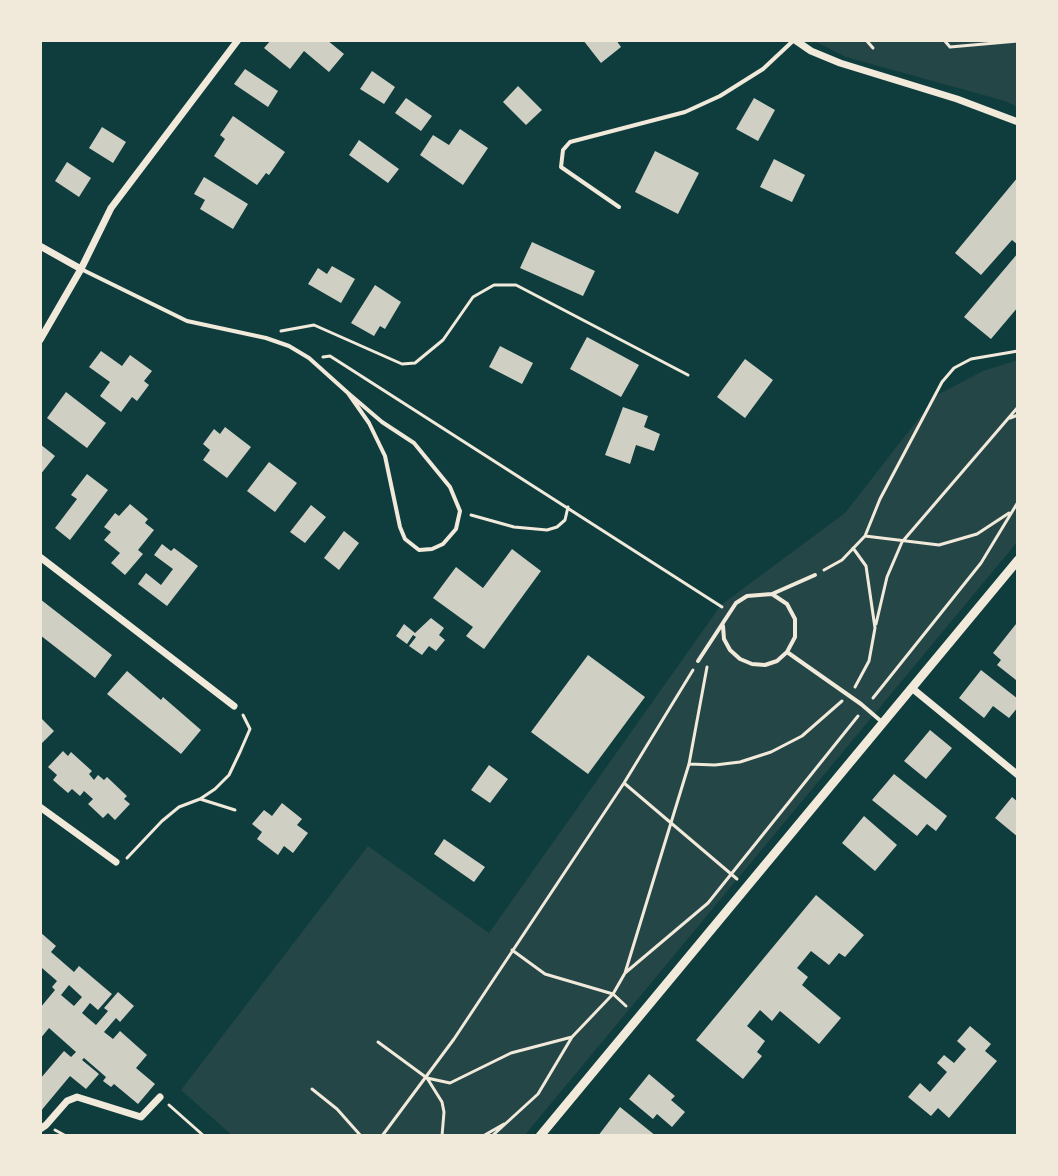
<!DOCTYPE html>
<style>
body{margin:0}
#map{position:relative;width:1058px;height:1176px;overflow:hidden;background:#0f3d3e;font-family:"Noto Sans",sans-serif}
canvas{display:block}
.frame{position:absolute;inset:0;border:42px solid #f1e9da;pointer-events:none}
</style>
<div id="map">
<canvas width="1058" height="1176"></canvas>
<div class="frame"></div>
</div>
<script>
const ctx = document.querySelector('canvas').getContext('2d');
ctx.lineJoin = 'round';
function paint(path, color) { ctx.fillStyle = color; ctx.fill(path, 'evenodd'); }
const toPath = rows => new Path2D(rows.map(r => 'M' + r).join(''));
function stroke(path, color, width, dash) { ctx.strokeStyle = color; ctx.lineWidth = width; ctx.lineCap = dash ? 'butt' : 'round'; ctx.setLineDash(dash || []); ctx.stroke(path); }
paint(toPath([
 [812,40,1018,40,1018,107,1005,101,846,57],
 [1018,360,1018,541,524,1136,233,1136,181,1090,368,846,489,933,721,605,845,513,937,395,983,371]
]), '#244646');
paint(toPath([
 [271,40,327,40,344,54,329,72,304,51,290,69,264,48],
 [583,40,616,40,621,47,601,63],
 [245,69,278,91,268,107,234,84],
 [372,71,395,87,384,104,360,89],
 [518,86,542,110,526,125,503,102],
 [406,98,432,116,421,131,395,113],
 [754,98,775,110,758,141,736,129],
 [233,116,285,152,269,175,266,173,257,185,214,156,225,139,220,135],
 [102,127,126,142,113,163,89,148],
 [460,129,488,148,463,185,420,155,433,135,449,145],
 [359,140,399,169,388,183,349,155],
 [655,151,699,173,678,214,635,192],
 [774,159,805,175,792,202,760,187],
 [67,162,91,178,79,197,55,181],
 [204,177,248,204,233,229,200,209,205,200,194,194],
 [1018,177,1018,245,1012,240,981,275,955,253],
 [532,242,595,271,583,296,520,268],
 [1018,253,1018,307,991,339,964,317],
 [332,266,355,279,341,303,308,284,318,268,327,274],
 [375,285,401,302,385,329,380,326,374,336,351,323],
 [587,337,639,365,621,397,570,369],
 [500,346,533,363,522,384,489,367],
 [101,351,122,366,130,355,152,371,144,381,149,385,137,401,132,397,121,412,100,396,110,382,89,367],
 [745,359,773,380,745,418,717,397],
 [66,392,106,423,87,448,47,418],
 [623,407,648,416,644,427,660,434,654,451,636,445,630,464,605,455],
 [225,427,251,447,227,478,203,460,210,450,203,444,214,429,220,434],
 [40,444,55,456,40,475],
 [269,462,297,483,275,512,247,491],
 [87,474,108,490,70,540,55,528,77,499,71,495],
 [130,504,148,519,145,523,154,530,138,550,143,554,125,575,111,563,120,553,104,540,111,532,104,527,115,513,119,516],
 [311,505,326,517,305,543,290,532],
 [344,531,359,543,339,570,324,558],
 [162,544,171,551,174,548,198,566,167,606,138,584,146,573,161,585,173,569,154,555],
 [512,549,541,571,484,649,466,636,473,627,433,598,456,567,483,588],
 [40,599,112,655,95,678,40,635],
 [431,618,444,628,439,635,445,640,436,651,429,646,422,655,409,646,416,637,413,635,407,644,396,636,404,624,415,633],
 [1016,624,1018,677,1016,680,997,665,1001,660,993,653],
 [588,655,645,697,588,774,531,732],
 [981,670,1018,699,1018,707,1009,718,993,706,984,718,959,698],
 [127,671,161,700,163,697,201,730,181,754,107,694],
 [40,717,54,731,40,745],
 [930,730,952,748,926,779,904,761],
 [63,751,68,756,71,752,82,762,92,771,89,774,94,780,98,775,104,780,107,777,127,796,124,799,130,804,115,820,108,813,103,818,88,804,93,799,84,791,80,796,72,789,68,793,53,780,57,775,48,767],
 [489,765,508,779,490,803,471,790],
 [894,774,947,816,936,831,927,824,917,836,872,800],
 [1012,797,1018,802,1018,837,995,818],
 [282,803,302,819,297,825,308,833,293,853,284,846,278,855,257,839,262,832,252,824,264,810,272,816],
 [864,816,897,845,875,871,842,843],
 [444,839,485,867,474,882,434,854],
 [816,895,864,935,845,957,839,953,829,965,811,951,797,968,808,977,802,985,841,1018,819,1044,780,1011,772,1021,760,1010,747,1026,765,1041,757,1052,762,1056,743,1079,696,1040],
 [40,932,56,946,51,952,74,972,79,966,112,994,98,1010,90,1003,82,1013,96,1025,108,1011,104,1008,118,992,134,1006,120,1022,116,1018,104,1032,113,1039,120,1031,147,1055,136,1068,155,1084,138,1104,114,1084,111,1087,103,1081,106,1077,84,1058,82,1060,99,1074,86,1089,70,1076,40,1112,40,1079,64,1051,71,1057,76,1052,49,1028,40,1039,40,1008,55,990,52,987,57,981,42,968,40,970],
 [69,985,82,997,74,1006,61,995],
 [970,1026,991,1044,985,1051,997,1061,949,1118,938,1108,931,1116,908,1097,920,1083,930,1092,947,1072,937,1063,944,1055,954,1063,966,1049,957,1041],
 [649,1074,675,1096,671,1100,685,1112,672,1127,657,1114,653,1119,629,1099],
 [620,1107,656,1136,598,1136]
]), '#cfcfc3');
stroke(toPath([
 [866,40,873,48],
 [944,40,950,47,1018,41],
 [281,331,314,325,402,364,415,363,443,340,473,297,494,285,516,285,688,375],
 [323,357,330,356,722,607],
 [1010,418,1018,415],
 [471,515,514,527,547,530,557,527,565,520,568,507],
 [865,536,939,545,977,534,1009,513],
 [853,548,866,566,875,628,869,661,855,687],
 [824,570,842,560,865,536,880,499,942,382,954,368,971,359,1018,351],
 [876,624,887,577,902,542,1018,407],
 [873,698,981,563,1018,502],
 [689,764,715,765,740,762,771,752,802,736,842,701],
 [624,783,737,879],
 [200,799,215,789,229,775,240,752,250,729,243,715],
 [127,858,162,821,179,807,200,799,235,810],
 [512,950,545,974,613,994,626,1006],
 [625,973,708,903,858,716],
 [378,1042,427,1078,442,1102,444,1112,442,1136],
 [427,1078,450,1083,511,1053,572,1037],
 [312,1089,337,1109,361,1136],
 [169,1105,204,1136],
 [55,1130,66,1136],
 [382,1136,454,1039,624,783,693,670],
 [483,1136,504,1124],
 [492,1136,538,1094,572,1037,613,994,625,973,689,764,707,667]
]), '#f1e9da', 3);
stroke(toPath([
 [619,207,561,167,563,150,570,142,685,112,720,96,763,69,794,40],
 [81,269,187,321,266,338,289,346,309,358,348,393,369,423,385,456,400,527,405,539,419,550,432,549,443,544,456,529,460,511,450,487,414,443,382,422,348,393],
 [723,626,724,639,730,650,740,659,752,664,765,665,777,661,787,652,795,637,795,619,787,604,772,594],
 [787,652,861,704,882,722],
 [698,661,736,603,747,596,772,594,815,575]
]), '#f1e9da', 4);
stroke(toPath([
 [795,40,811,51,840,63,957,99,1018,122],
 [40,246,81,269],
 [40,340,81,269,111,208,238,40],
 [40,557,234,706],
 [913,689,1018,775],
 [40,807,116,862],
 [40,1129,46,1125,67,1101,77,1097,141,1117,160,1097]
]), '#f1e9da', 7);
stroke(toPath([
 [540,1136,1018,560]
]), '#f1e9da', 9);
</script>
